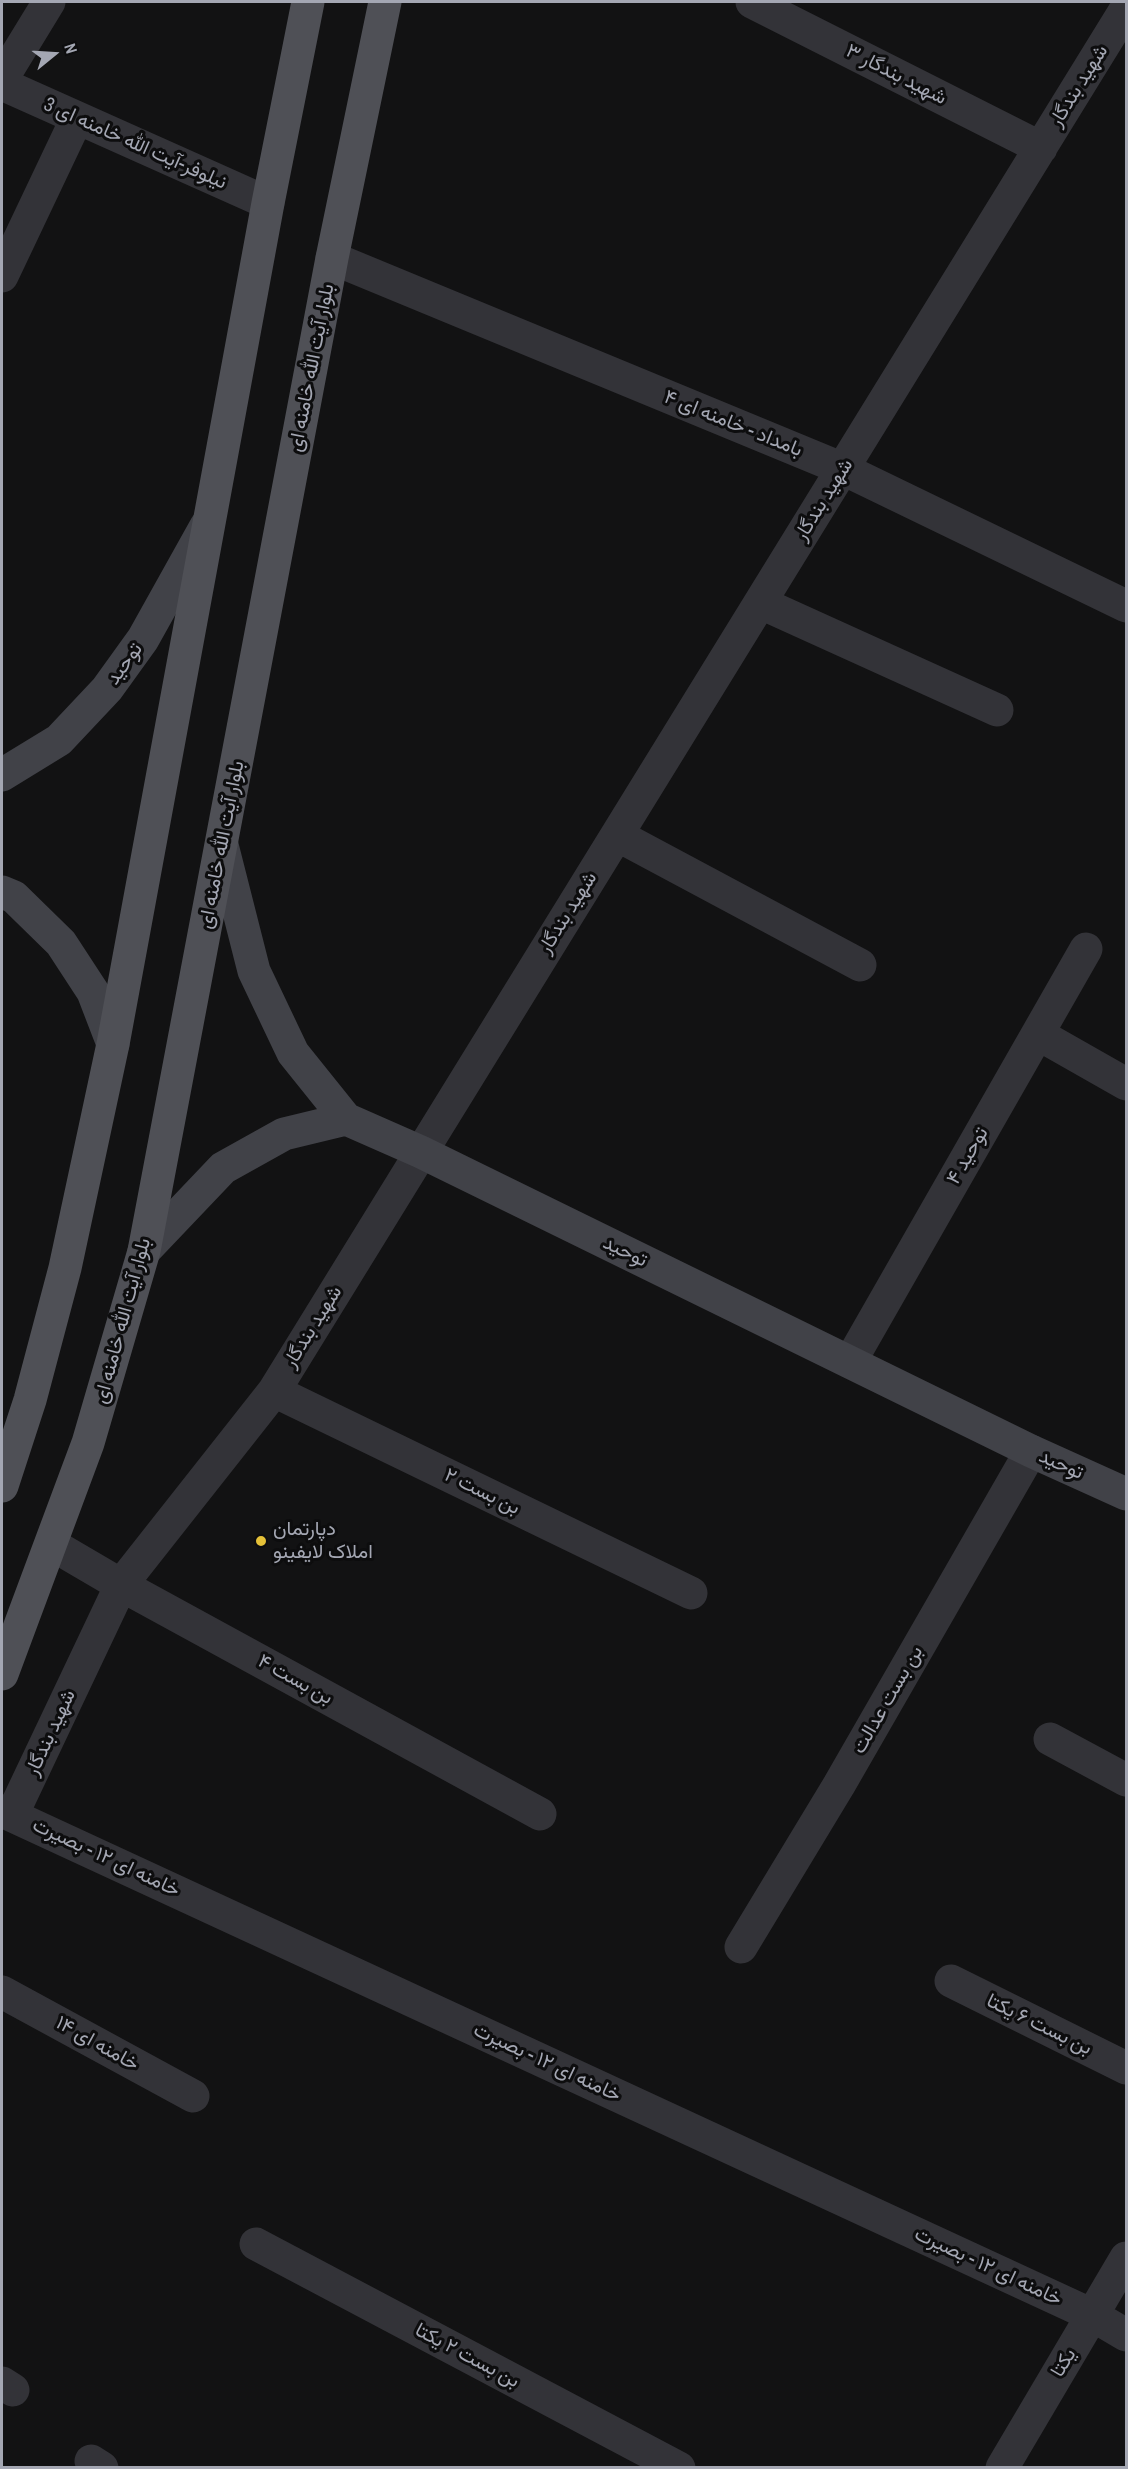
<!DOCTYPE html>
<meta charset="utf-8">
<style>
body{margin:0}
#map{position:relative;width:1128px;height:2469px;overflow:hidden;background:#121213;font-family:"Archivo Narrow",sans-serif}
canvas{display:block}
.frame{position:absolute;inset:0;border:3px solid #a4a7b3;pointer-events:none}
.north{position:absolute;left:24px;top:24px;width:60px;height:60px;-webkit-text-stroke:4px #0d0d0e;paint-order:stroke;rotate:72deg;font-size:16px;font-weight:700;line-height:24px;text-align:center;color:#a4a7b3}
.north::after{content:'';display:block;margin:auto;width:21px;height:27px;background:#a4a7b3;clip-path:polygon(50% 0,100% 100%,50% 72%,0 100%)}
</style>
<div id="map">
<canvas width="1128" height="2469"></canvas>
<div class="frame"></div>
<div class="north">N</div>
</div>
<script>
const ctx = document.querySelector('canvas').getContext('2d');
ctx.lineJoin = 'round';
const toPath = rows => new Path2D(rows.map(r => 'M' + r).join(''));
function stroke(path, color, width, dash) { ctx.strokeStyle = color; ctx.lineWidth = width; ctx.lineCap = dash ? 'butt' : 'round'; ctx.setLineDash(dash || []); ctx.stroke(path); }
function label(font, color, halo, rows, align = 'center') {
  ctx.font = font + ' "Archivo Narrow",Vazirmatn,sans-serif'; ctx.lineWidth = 6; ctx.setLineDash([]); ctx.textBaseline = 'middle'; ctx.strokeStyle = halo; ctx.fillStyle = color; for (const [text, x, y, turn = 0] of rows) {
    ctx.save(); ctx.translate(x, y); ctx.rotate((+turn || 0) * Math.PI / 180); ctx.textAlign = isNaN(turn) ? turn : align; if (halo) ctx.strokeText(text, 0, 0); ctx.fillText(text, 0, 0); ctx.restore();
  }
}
stroke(toPath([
 [752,2,1041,148],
 [2,79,49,2],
 [2,84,268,203],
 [332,258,843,469,1126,606],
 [2,276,77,118],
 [761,603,997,710],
 [617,835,860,965],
 [1038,1034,1126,1084],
 [850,1362,1086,949],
 [274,1391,691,1593],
 [51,1544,121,1585,540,1814],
 [1050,1739,1126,1780],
 [2,1811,1092,2315,1126,2335],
 [12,1815,121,1585,274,1391,1126,9],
 [741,1947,839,1785,1031,1451],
 [951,1981,1126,2068],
 [2,1992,193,2096],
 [256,2244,679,2468],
 [2,2383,13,2390],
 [91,2461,102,2468],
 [1002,2468,1126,2258]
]), '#333338', 33);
stroke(toPath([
 [2,775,59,740,107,689,143,639,206,526],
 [222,845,254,971,293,1053,346,1119],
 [2,892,14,897,61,943,93,992,113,1044],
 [144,1251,223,1168,284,1134,346,1119,421,1152,1031,1451,1126,1494]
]), '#414248', 33);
stroke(toPath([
 [2,1486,30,1400,65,1268,113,1044,268,203,308,2],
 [2,1674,88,1443,144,1251,332,258,385,2]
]), '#4f5056', 33);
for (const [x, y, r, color] of [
 [261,1541,6,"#e5c138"]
]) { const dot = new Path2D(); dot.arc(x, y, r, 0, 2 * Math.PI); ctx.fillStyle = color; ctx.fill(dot); stroke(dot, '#0d0d0e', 2); }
label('20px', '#a4a7b3', '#0d0d0e', [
 ["شهید بندگار ۳",896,75,27],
 ["شهید بندگار",1079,86,-58],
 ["نیلوفر-آیت الله خامنه ای 3",135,144,24],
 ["بلوار آیت الله خامنه ای",312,368,-79],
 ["بامداد - خامنه ای ۴",733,424,22],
 ["شهید بندگار",824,500,-58],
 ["توحید",125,664,-54],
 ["بلوار آیت الله خامنه ای",222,845,-79],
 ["شهید بندگار",568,913,-58],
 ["توحید ۴",968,1156,-60],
 ["توحید",625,1252,26],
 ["بلوار آیت الله خامنه ای",123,1321,-75],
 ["شهید بندگار",313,1327,-58],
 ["توحید",1061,1465,24],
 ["بن بست ۲",482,1492,26],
 ["بن بست ۴",295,1680,29],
 ["بن بست عدالت",888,1700,-60],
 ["شهید بندگار",51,1733,-65],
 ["خامنه ای ۱۲ - بصیرت",106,1858,25],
 ["بن بست ۶ یکتا",1039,2025,26],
 ["خامنه ای ۱۴",97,2044,29],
 ["خامنه ای ۱۲ - بصیرت",547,2063,25],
 ["خامنه ای ۱۲ - بصیرت",988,2267,25],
 ["بن بست ۲ یکتا",467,2356,28],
 ["یکتا",1064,2363,-59]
]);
label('20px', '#a4a7b3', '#0d0d0e', [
 ["دپارتمان",273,1530],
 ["املاک لایفینو",273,1553]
], 'left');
</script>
